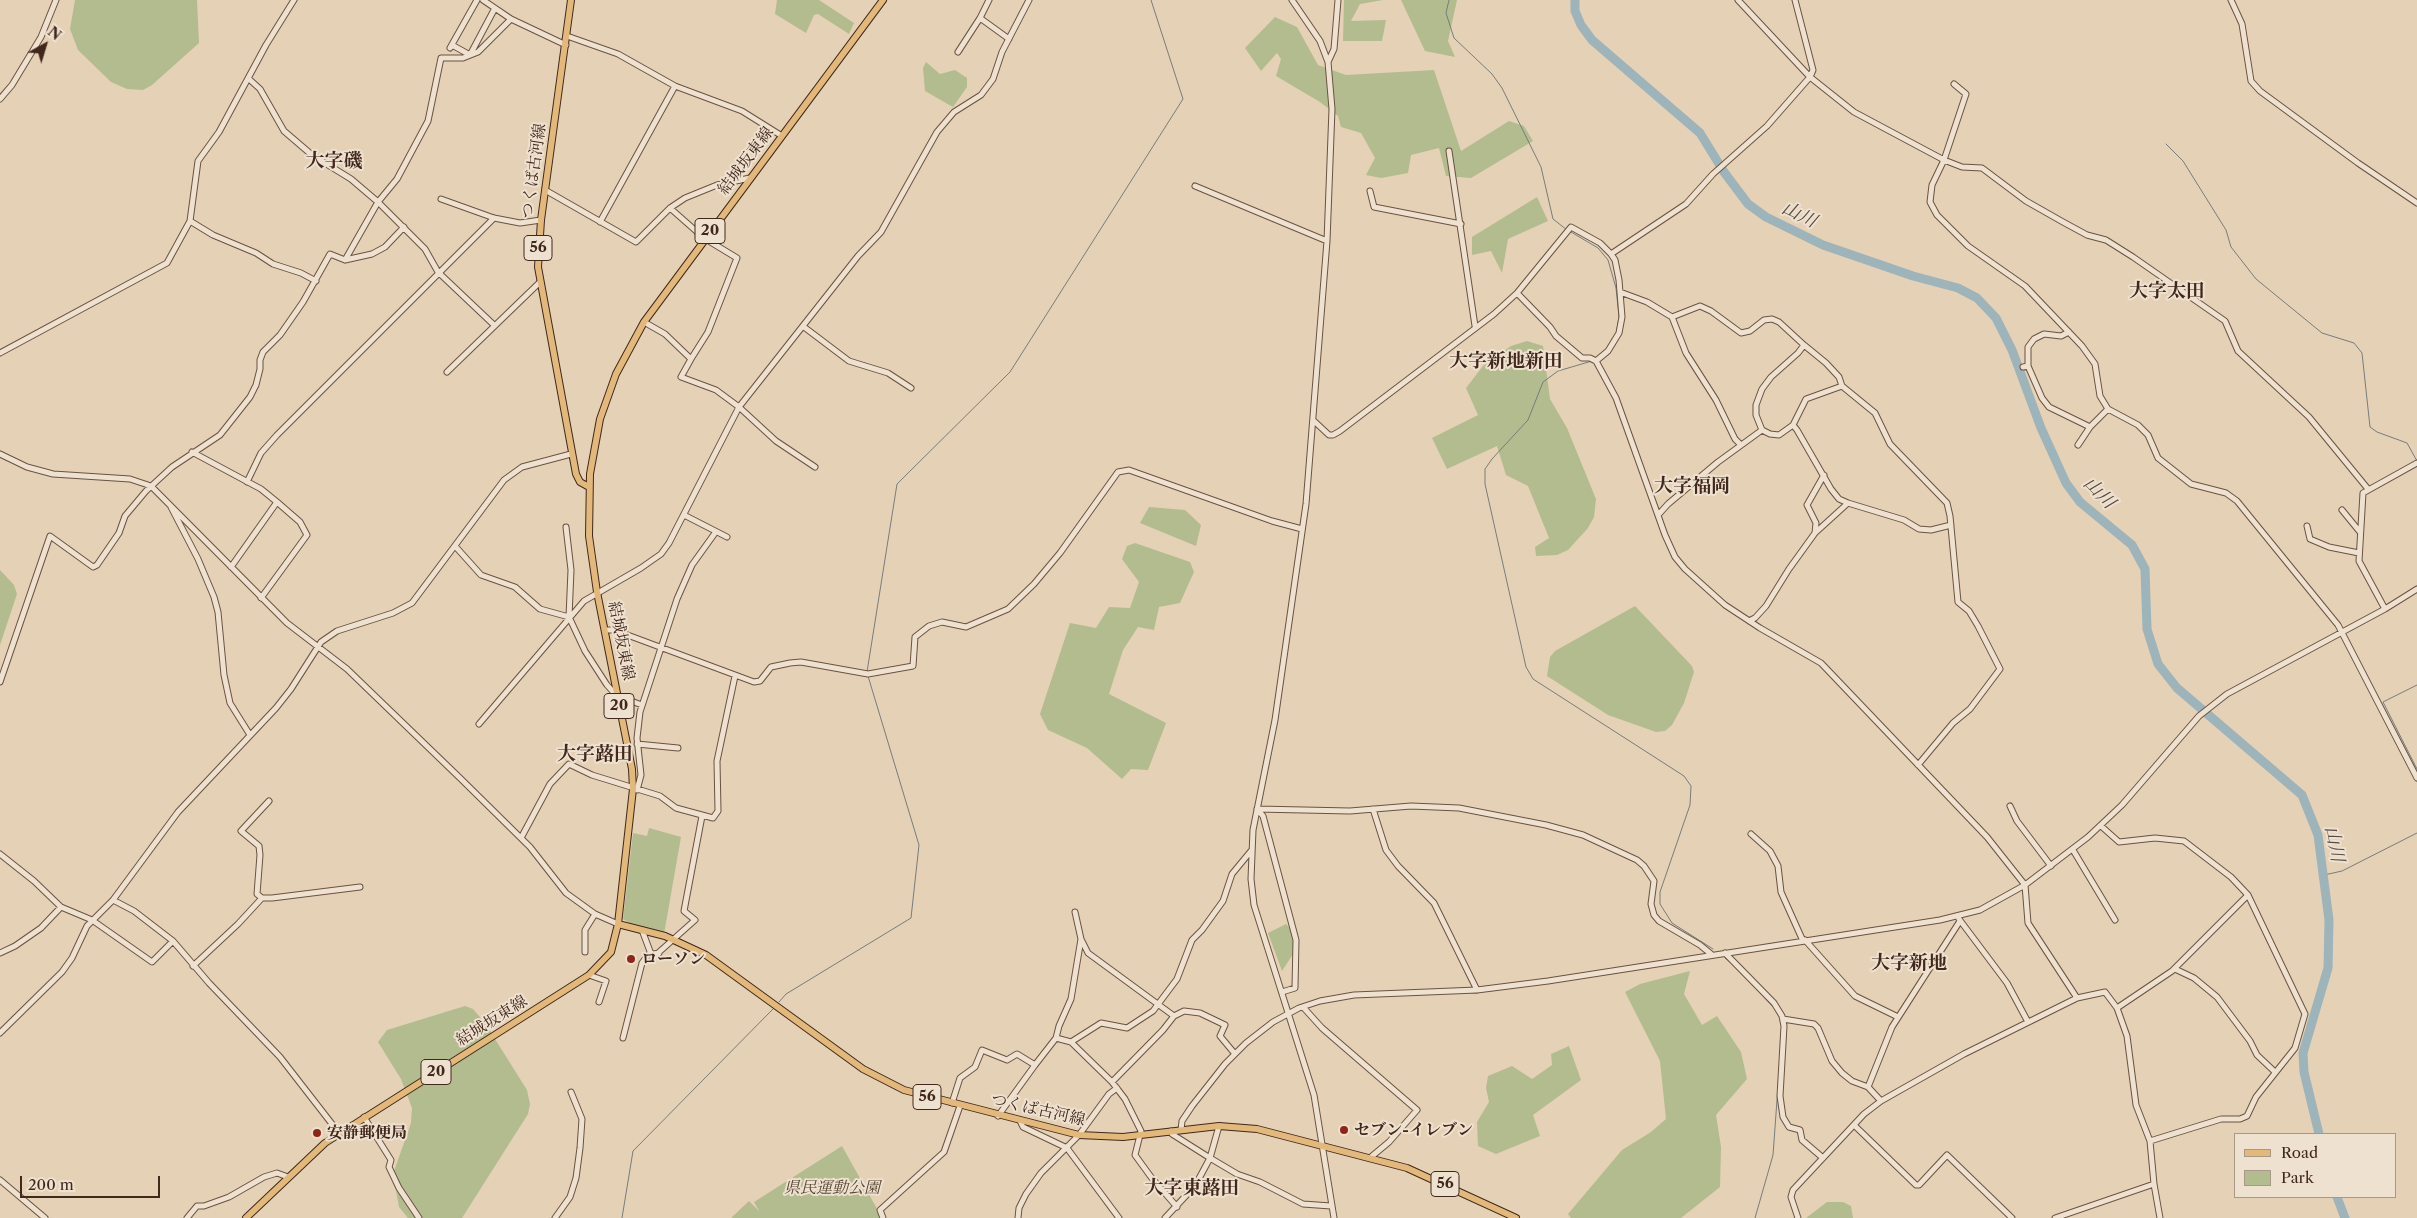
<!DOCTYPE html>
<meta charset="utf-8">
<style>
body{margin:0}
#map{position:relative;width:2417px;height:1218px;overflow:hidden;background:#e5d1b6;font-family:"Libre Caslon Text",serif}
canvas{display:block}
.legend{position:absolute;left:2234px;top:1133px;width:162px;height:65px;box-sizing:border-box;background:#eee1d0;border:1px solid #a99788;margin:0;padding:6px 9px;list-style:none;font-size:15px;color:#42281c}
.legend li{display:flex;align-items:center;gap:10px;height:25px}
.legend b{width:25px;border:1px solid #a99788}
.north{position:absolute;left:20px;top:20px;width:50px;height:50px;-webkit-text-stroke:4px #eee1d0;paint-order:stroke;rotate:39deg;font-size:14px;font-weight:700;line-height:20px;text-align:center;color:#42281c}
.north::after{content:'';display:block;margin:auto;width:18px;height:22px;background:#42281c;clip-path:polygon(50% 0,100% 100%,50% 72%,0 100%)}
.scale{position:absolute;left:20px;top:1176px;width:140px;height:22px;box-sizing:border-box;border:2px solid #42281c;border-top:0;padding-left:6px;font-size:15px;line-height:18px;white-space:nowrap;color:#42281c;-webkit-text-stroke:4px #eee1d0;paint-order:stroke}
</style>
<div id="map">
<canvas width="2417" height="1218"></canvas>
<ul class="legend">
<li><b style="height:6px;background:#e2b87b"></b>Road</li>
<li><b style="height:14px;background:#b3bc8f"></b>Park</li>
</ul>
<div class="north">N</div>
<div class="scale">200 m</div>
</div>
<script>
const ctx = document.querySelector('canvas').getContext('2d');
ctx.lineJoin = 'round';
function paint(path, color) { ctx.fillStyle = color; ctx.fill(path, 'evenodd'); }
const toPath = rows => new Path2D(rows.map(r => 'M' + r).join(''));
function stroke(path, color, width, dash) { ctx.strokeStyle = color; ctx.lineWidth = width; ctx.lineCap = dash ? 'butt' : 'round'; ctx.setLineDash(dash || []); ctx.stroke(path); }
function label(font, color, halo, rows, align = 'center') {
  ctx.font = font + ' "Libre Caslon Text","Noto Serif JP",serif'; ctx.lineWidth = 4; ctx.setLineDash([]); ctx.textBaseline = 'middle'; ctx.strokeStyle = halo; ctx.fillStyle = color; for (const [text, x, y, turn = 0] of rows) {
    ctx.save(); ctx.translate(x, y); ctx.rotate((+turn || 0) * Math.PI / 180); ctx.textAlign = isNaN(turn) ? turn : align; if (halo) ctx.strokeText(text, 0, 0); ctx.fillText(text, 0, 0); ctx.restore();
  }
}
paint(toPath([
 [75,0,197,0,199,43,152,85,143,90,127,89,111,82,78,50,70,29],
 [777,0,819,0,854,23,849,34,818,14,814,15,806,33,775,14],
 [1344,0,1383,0,1360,4,1351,21,1386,20,1382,41,1343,41],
 [1401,0,1457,0,1448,41,1455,57,1425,51],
 [1275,17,1297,27,1318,65,1346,75,1434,70,1461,151,1509,121,1524,126,1533,141,1471,178,1446,176,1439,148,1411,155,1408,173,1381,178,1366,175,1375,158,1361,133,1341,127,1338,116,1320,102,1276,76,1281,59,1277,53,1261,71,1245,48],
 [926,62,940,74,955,70,967,78,967,87,953,107,925,91,923,68],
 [1537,197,1548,221,1508,239,1502,273,1491,251,1472,255,1472,237],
 [1527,341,1543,346,1550,399,1567,428,1596,499,1594,517,1588,528,1568,550,1557,555,1536,556,1535,547,1549,538,1528,486,1506,475,1497,446,1447,469,1432,438,1478,415,1466,388,1483,366,1511,346],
 [1149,507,1185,510,1201,525,1196,546,1140,523],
 [1135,543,1190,562,1194,572,1180,603,1159,607,1154,630,1138,627,1123,650,1109,694,1166,723,1148,770,1131,769,1122,779,1087,748,1048,730,1040,714,1070,623,1096,628,1109,607,1130,608,1139,582,1122,559,1127,546],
 [0,570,14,585,17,594,0,645],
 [1635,606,1692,666,1694,672,1684,703,1672,725,1665,731,1656,732,1608,715,1547,676,1550,657,1555,651],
 [649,828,681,837,664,934,633,925,623,919,633,833,647,836],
 [1286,924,1292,930,1295,951,1282,971,1268,933],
 [1690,971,1684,994,1702,1025,1717,1016,1741,1052,1747,1079,1716,1115,1721,1147,1720,1187,1681,1218,1571,1218,1568,1214,1622,1150,1651,1132,1666,1119,1660,1061,1625,992,1640,984],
 [465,1006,473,1009,485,1023,527,1090,530,1104,528,1114,462,1218,408,1218,399,1207,393,1174,411,1123,412,1108,401,1079,378,1042,387,1030],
 [1569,1046,1581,1080,1533,1115,1540,1136,1496,1154,1478,1146,1477,1122,1489,1102,1486,1088,1488,1076,1512,1066,1532,1079,1552,1065,1551,1054],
 [842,1146,881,1216,879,1218,731,1218,749,1201,759,1211,754,1202],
 [1827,1202,1843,1202,1851,1206,1853,1218,1806,1218]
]), '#b3bc8f');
stroke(toPath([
 [1449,0,1446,13,1454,38,1492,74,1502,88,1541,167,1553,219,1567,230],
 [2166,144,2183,161,2226,230,2231,247,2256,279,2322,333,2354,343,2362,353,2370,427,2377,432,2407,443,2417,461],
 [1571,232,1598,248,1608,260,1616,288,1619,317,1616,335],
 [1592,361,1558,371,1543,382,1528,420,1492,459,1485,469,1485,484,1526,667,1533,679,1684,776,1691,786,1690,805,1660,892,1660,904,1672,923,1713,949],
 [867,672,897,484,1010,372,1183,99,1151,0],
 [2417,685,2383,702,2417,769],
 [2324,875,2342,871,2417,833],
 [1725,958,1730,962],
 [1737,968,1775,1009,1781,1020],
 [779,1002,786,994,911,918,919,845,868,676],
 [622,1218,633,1151,773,1009],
 [1755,1218,1773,1155,1780,1059]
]), '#787c7b', 1);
stroke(toPath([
 [1575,0,1575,11,1581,25,1592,40,1700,133,1724,172,1748,204,1766,217,1823,245,1913,276,1958,288,1977,298,1996,318,2012,350,2041,428,2066,483,2080,502,2132,545,2145,569,2147,629,2158,664,2177,688,2302,795,2318,835,2329,920,2328,968,2303,1053,2304,1072,2319,1134],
 [2337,1197,2345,1218]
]), '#9cb4ba', 9);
const minor = toPath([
 [483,0,511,19,566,45],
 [1292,0,1320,41,1328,62,1332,109,1327,241,1306,504,1275,720,1253,830,1251,879,1254,905,1314,1095,1334,1218],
 [1738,0,1810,77,1854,112,1944,160,1962,167,1982,168,2026,201,2063,222,2087,235,2106,240,2133,257,2225,321,2238,351,2309,417,2368,489],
 [2231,0,2242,24,2251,81,2260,91,2358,163,2417,203],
 [980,18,1009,39],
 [567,36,618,54,675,86,742,111,782,136],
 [452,45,470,55,495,8],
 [450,48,477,0],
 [958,52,980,18,989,0],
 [1328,62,1334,49,1338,0],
 [249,79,260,89,284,131,312,155,351,179,378,202,425,249,438,272,494,325],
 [1954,84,1966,94,1944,160,1932,185,1930,202,1937,215,1968,246,2025,286,2082,346,2095,364,2100,396,2108,409,2138,425,2148,435,2158,458,2191,484,2226,493,2237,501,2338,625,2417,778],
 [0,99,12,85,41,37,56,0],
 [1449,151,1475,326],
 [1195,186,1327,241],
 [545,190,636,242,670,208,685,198,717,185,750,178],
 [1370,191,1374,207,1461,224],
 [441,199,494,218,520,223,541,220],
 [190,221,213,235,256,253,273,264,301,273,316,281],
 [600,222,675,86],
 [1611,254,1686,204,1713,174,1767,126,1810,77,1813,70,1795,0],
 [345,260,378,202,397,179,428,121,441,58,463,58,478,52,511,19],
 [1620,292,1647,302,1672,317,1686,353,1716,400,1735,439,1741,445],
 [1517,293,1550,327,1556,336,1582,358,1590,358,1596,361,1616,398,1665,535,1675,557,1685,569,1725,605,1760,628,1821,663,1987,837,2025,885,2028,923,2077,998],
 [1672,317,1700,306,1711,311,1741,333,1750,331,1764,320,1772,319,1779,322,1804,345,1798,353,1771,377,1762,389,1756,405,1756,415,1762,430,1770,434,1779,435,1793,425,1797,430,1831,489,1839,499,1848,503],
 [644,322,665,334,691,359,708,332,737,258,704,238,670,208],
 [804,327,849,361,888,373,911,388],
 [1804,345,1826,363,1839,377,1842,386,1875,413,1890,444,1947,503,1950,516,1958,602,1969,611,1978,626,2000,669,1970,709,1953,723,1918,765],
 [0,353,167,263,190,221,198,161,219,132,266,45,294,0],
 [691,359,681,377,716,390,739,407,776,441,815,467],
 [2028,366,2042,398,2049,407,2090,427],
 [2023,367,2028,366,2028,347,2034,339,2044,334,2061,336,2069,332],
 [447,372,539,283],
 [1314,421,1329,435,1333,435,1340,431,1494,314,1517,293,1571,227,1600,243,1611,254,1615,260,1619,280,1622,317,1619,333,1608,351,1596,361],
 [1793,425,1806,399,1842,386],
 [2078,445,2090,427,2108,409],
 [192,452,261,489,277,502,231,567],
 [0,454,27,467,53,474,130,479,151,486,287,623,347,669,461,779,530,847,566,893,595,914,618,924],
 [247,482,261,453,277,435,494,218],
 [171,507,198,559,214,597,218,612,224,675,230,703,250,735],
 [2342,510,2360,532],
 [1659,514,1668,504,1718,462,1762,430],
 [684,515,727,537],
 [2307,526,2310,539,2329,547,2359,553],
 [566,527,571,570,569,617,585,651,607,685,617,696,642,705],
 [1815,533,1816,523,1807,505,1824,475],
 [455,546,481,575,515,587,540,609,569,617],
 [261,598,307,535,300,522,277,502],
 [2385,609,2359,561,2363,493,2417,463],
 [1749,621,1755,618,1766,606,1789,569,1815,533,1848,503,1904,520,1919,529,1931,530,1951,525],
 [605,630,614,630,754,682,760,681,771,667,790,663,801,662,868,674,913,666,915,637,929,626,942,622,966,627,1008,609,1034,584,1060,553,1118,472,1129,470,1272,521,1302,529],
 [0,682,50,536,93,567,97,565,119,533,125,516,146,491,172,467,220,435,250,397,256,385,260,369,260,360,263,352,280,335,303,302,330,254,345,260,372,254,385,247,404,227],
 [479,724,584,601,641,568,661,554,669,543,739,407,858,256,881,232,937,132,954,112,981,95,993,79,1002,52,1029,0],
 [637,744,678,748],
 [637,790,641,775,637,738,640,712,677,599,692,565,715,533],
 [269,801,241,831,259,846,260,855,257,894,262,898,272,898,360,887],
 [2010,806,2017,821,2051,866],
 [1257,809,1350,811,1411,806,1459,808,1546,825,1583,835,1637,860,1644,866,1654,881,1651,904,1654,915,1659,921,1700,945,1711,954],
 [1257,809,1263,816,1296,940,1295,988,1282,992],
 [1373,809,1386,850,1398,866,1434,903,1477,990],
 [2101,826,2119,842,2155,838,2184,841,2231,877,2248,895,2305,1014,2295,1048,2256,1097,2247,1116,2240,1119,2221,1119,2150,1141],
 [1751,834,1770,851,1778,866,1781,892,1803,941],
 [521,838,550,784,569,764,592,775,660,796,676,808,713,818,718,811,717,761,735,676],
 [2073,850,2115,920],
 [0,854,34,881,61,907,92,920,152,962,173,941],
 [113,900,134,911,173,941,209,983,280,1057,339,1133],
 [1959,919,2007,983,2028,1022],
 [642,930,651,954],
 [1081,939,1088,953,1174,1016],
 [1805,940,1855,996,1898,1017],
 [585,952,585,930,595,914],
 [0,953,15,946,41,928,61,907],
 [658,953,695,920,684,911,702,816],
 [1725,953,1774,1003,1782,1016,1784,1026,1780,1096,1783,1117,1789,1127,1800,1130,1802,1140,1823,1158],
 [193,966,238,924,262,898],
 [2175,969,2194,978,2217,997,2250,1041,2257,1055,2275,1072],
 [589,975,606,981,599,1002],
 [1303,1007,1322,1028,1417,1110,1389,1142,1371,1157],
 [2117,1008,2172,971,2248,895],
 [1783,1019,1814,1024,1818,1028,1832,1061,1842,1073,1852,1081,1868,1087,1881,1101],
 [0,1033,62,972,72,958,87,926,113,900,178,812,276,708,291,689,321,642,337,631,393,613,412,603,504,480,522,467,571,454],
 [623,1038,642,963,648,955,659,953],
 [1056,1038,1071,1042,1101,1023,1127,1028,1153,1011,1177,979,1192,940,1202,930,1223,901,1232,874,1251,851],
 [1071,1042,1112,1082,1125,1099,1141,1131,1135,1155,1151,1177,1177,1207],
 [1035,1065,1056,1038,1059,1026,1071,999,1081,939,1075,912],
 [1112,1082,1163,1030,1174,1016,1184,1011,1200,1013,1225,1025,1220,1036,1235,1054],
 [1868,1087,1892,1027,1960,921],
 [952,1103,960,1078,975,1067,982,1050,1007,1060,1017,1054,1035,1065,998,1116],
 [364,1117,391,1160,389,1167,399,1188,419,1218],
 [1020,1121,1023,1127,1067,1148,1119,1218],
 [1854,1125,1916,1185,1919,1185,1947,1155,2012,1218],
 [1219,1126,1210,1158,1237,1174,1260,1182,1303,1204,1331,1206],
 [1181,1130,1182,1121,1192,1106,1225,1064,1246,1043,1273,1022,1299,1008,1320,1001,1354,995,1477,990,1548,981,1940,920,1980,910,2025,885,2088,837,2122,805,2199,716,2227,694,2385,609,2417,589],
 [0,1180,45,1218],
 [187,1218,197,1206,204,1206,229,1197,264,1177,277,1173,288,1177],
 [555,1218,570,1197,576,1178,580,1148,582,1119,571,1092],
 [883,1218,880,1210,944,1152,960,1106],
 [1018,1218,1019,1208,1026,1194,1041,1173,1079,1135,1109,1094,1117,1088],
 [1165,1218,1195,1186,1210,1158,1172,1134,1171,1131],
 [1798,1218,1791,1197,1793,1190,1864,1114,1881,1101,1964,1054,2077,998,2105,992,2117,1008,2127,1036,2136,1105,2150,1141,2154,1184,2160,1218],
 [2055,1218,2154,1184]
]);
const major = toPath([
 [571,0,541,220,538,267,576,474,580,482,589,487],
 [618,924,665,936,706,955,863,1069,904,1090,1079,1135,1123,1137,1219,1126,1257,1129,1407,1168,1516,1218],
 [246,1218,325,1143,589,975,611,952,618,924,633,789,632,769,597,592,589,536,590,474,600,419,616,374,644,322,883,0]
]);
stroke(minor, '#6b5242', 7);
stroke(major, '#42281c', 8);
stroke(minor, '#eee1d0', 5);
stroke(major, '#e2b87b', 6);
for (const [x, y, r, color] of [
 [631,959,5,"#8f2418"],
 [1344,1130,5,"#8f2418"],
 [317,1133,5,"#8f2418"]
]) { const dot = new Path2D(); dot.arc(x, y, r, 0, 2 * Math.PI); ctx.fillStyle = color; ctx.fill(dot); stroke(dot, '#eee1d0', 2); }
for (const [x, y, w] of [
 [710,231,30],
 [538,248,28],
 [619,706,30],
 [436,1072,30],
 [927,1097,28],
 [1445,1184,28]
]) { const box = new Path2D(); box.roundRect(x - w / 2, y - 12.5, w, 25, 4); ctx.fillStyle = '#eee1d0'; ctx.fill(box); stroke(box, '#42281c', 1); }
label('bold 15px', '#42281c', null, [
 ["20",710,231],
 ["56",538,248],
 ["20",619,706],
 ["20",436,1072],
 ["56",927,1097],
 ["56",1445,1184]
]);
label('16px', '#42281c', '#eee1d0', [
 ["結城坂東線",746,161,-53],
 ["つくば古河線",534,171,-82],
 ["結城坂東線",621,641,79],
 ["結城坂東線",492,1021,-32],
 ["つくば古河線",1038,1110,13]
]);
label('bold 16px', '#42281c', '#eee1d0', [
 ["ローソン",641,959],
 ["セブン-イレブン",1354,1130],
 ["安静郵便局",327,1133]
], 'left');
label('italic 16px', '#594633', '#eee1d0', [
 ["県民運動公園",832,1188]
]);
label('italic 18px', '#584b44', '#eee1d0', [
 ["山川",1799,215,26],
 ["山川",2099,493,45],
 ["山川",2334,844,79]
]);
label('bold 19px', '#42281c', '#eee1d0', [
 ["大字磯",334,162],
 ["大字太田",2167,292],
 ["大字新地新田",1506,362],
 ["大字福岡",1692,487],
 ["大字蕗田",595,755],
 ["大字新地",1909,964],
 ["大字東蕗田",1192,1189]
]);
</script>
